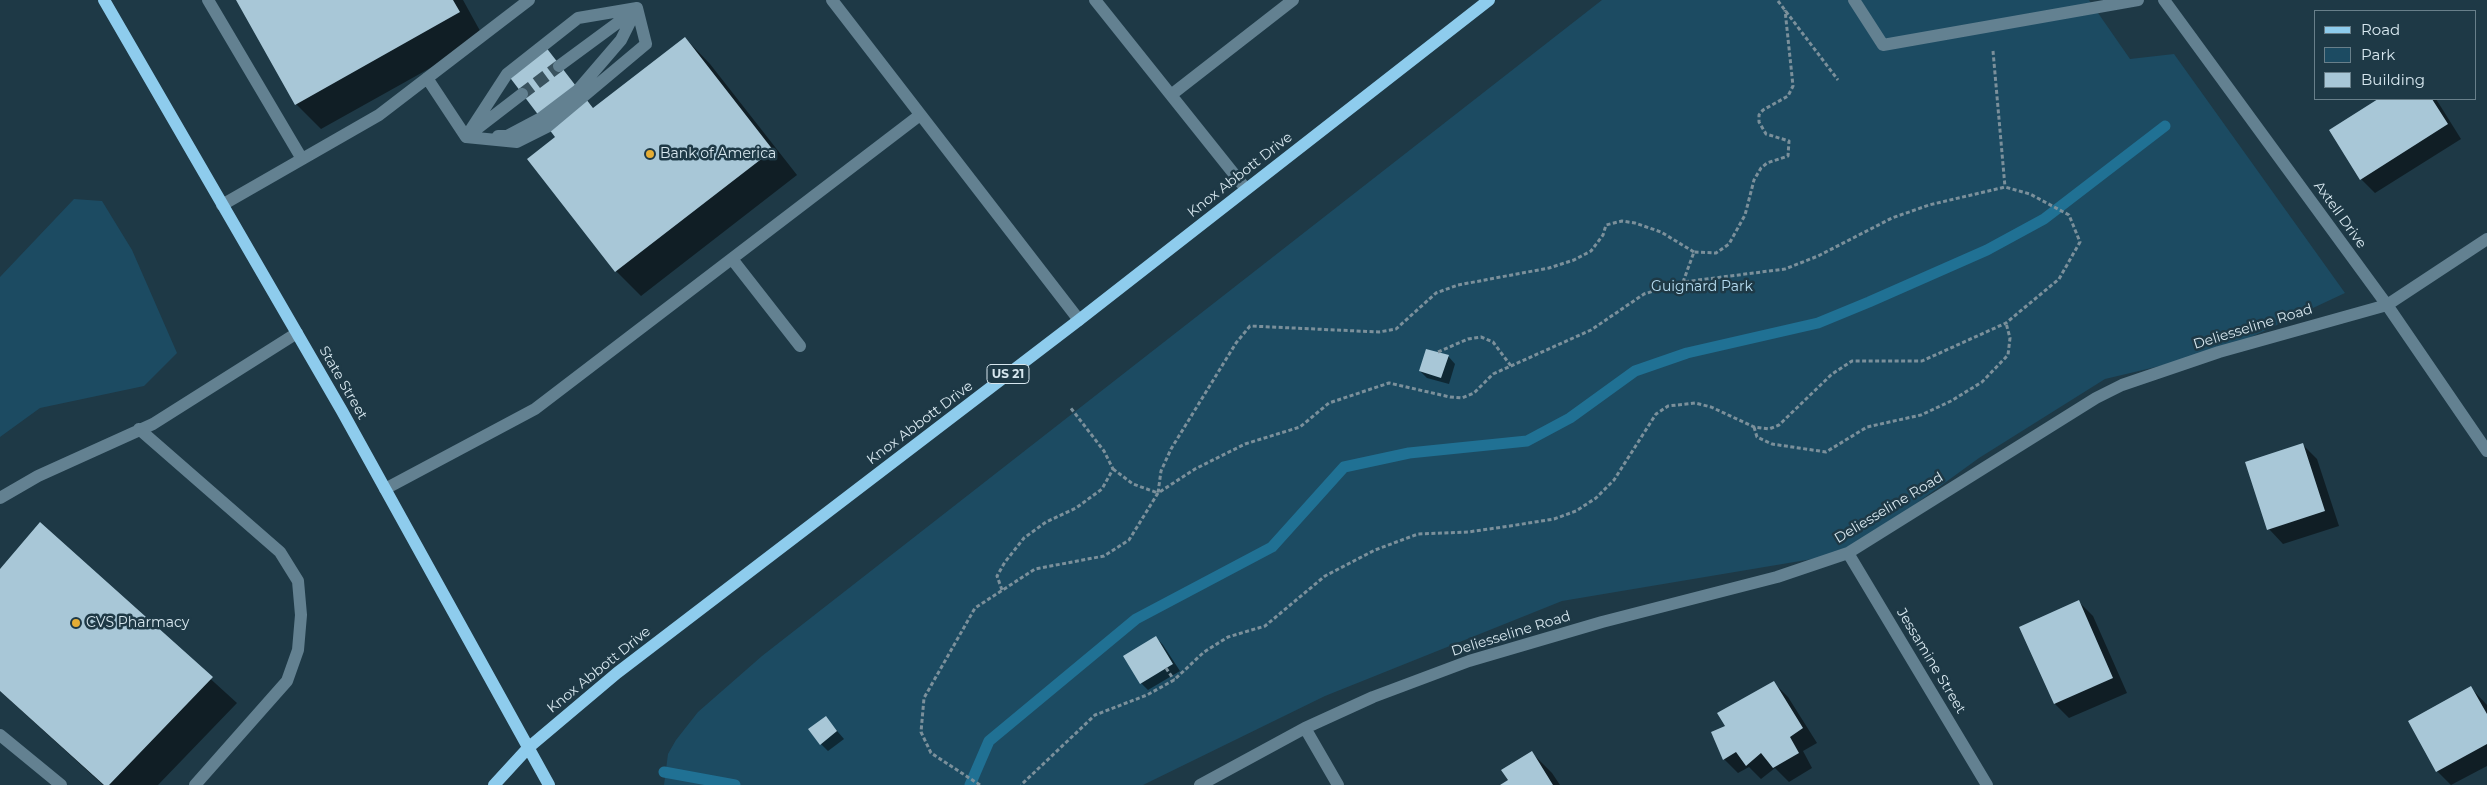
<!DOCTYPE html>
<style>
body{margin:0}
#map{position:relative;width:2487px;height:785px;overflow:hidden;background:#1e3946;font-family:Montserrat,sans-serif}
canvas{display:block}
.legend{position:absolute;left:2314px;top:10px;width:162px;height:90px;box-sizing:border-box;background:#1e3946;border:1px solid #687f8a;margin:0;padding:6px 9px;list-style:none;font-size:15px;color:#d7e7ef}
.legend li{display:flex;align-items:center;gap:10px;height:25px}
.legend b{width:25px;border:1px solid #687f8a}
</style>
<div id="map">
<canvas width="2487" height="785"></canvas>
<ul class="legend">
<li><b style="height:6px;background:#8ecced"></b>Road</li>
<li><b style="height:14px;background:#1c4b62"></b>Park</li>
<li><b style="height:14px;background:#a8c7d7"></b>Building</li>
</ul>
</div>
<script>
const ctx = document.querySelector('canvas').getContext('2d');
ctx.lineJoin = 'round';
function paint(path, color) { ctx.fillStyle = color; ctx.fill(path, 'evenodd'); }
const toPath = rows => new Path2D(rows.map(r => 'M' + r).join(''));
function stroke(path, color, width, dash) { ctx.strokeStyle = color; ctx.lineWidth = width; ctx.lineCap = dash ? 'butt' : 'round'; ctx.setLineDash(dash || []); ctx.stroke(path); }
function label(font, color, halo, rows, align = 'center') {
  ctx.font = font + ' Montserrat,sans-serif'; ctx.lineWidth = 5; ctx.setLineDash([]); ctx.textBaseline = 'middle'; ctx.strokeStyle = halo; ctx.fillStyle = color; for (const [text, x, y, turn = 0] of rows) {
    ctx.save(); ctx.translate(x, y); ctx.rotate((+turn || 0) * Math.PI / 180); ctx.textAlign = isNaN(turn) ? turn : align; if (halo) ctx.strokeText(text, 0, 0); ctx.fillText(text, 0, 0); ctx.restore();
  }
}
paint(toPath([
 [1602,0,2089,0,2130,59,2174,54,2345,293,2219,352,2105,379,1979,458,1848,553,1562,601,1325,696,1143,785,664,785,668,754,676,740,698,712,762,656],
 [74,199,102,201,132,250,177,353,144,386,40,408,0,437,0,277]
]), '#1c4b62');
paint(toPath([
 [237,0,463,0,484,38,321,129,296,104],
 [685,38,710,64,797,175,641,296,616,271,529,159,557,137,543,44,594,109],
 [2380,99,2436,99,2461,139,2375,193,2361,179,2330,130],
 [1448,356,1455,364,1449,384,1427,378,1420,371],
 [2302,444,2317,459,2339,526,2283,544,2269,529],
 [40,524,237,703,158,785,103,785,0,691,0,570],
 [2079,602,2093,616,2127,693,2069,718,2055,704],
 [1156,637,1163,645,1180,671,1148,690,1141,683],
 [1774,683,1788,697,1817,743,1803,751,1812,768,1789,782,1775,768,1761,779,1749,767,1738,773,1724,759,1727,727],
 [2471,688,2487,705,2487,766,2451,785,2437,771],
 [826,718,844,739,828,751,821,744],
 [1532,753,1552,773,1560,785,1502,785,1510,780]
]), '#0007');
stroke(toPath([
 [664,772,735,785],
 [970,785,989,741,1136,619,1272,547,1344,467,1409,453,1527,441,1570,418,1635,371,1687,353,1818,323,1869,302,1987,250,2044,219,2165,126]
]), '#207194', 11);
paint(toPath([
 [236,0,453,0,460,12,295,105],
 [685,37,773,150,615,272,527,159,555,137,505,71,545,46,593,108],
 [2378,99,2432,99,2448,124,2360,180,2329,130],
 [1426,349,1449,355,1441,378,1419,371],
 [2303,443,2325,511,2267,530,2245,462],
 [40,522,213,677,109,785,104,785,0,691,0,569],
 [2079,600,2113,678,2054,704,2019,627],
 [1156,636,1173,664,1140,684,1123,656],
 [1774,681,1803,728,1790,737,1799,753,1773,768,1761,753,1746,766,1736,752,1723,760,1711,732,1725,726,1717,713],
 [2471,686,2487,714,2487,744,2436,772,2408,721],
 [826,716,837,731,820,745,808,729],
 [1532,751,1553,785,1500,785,1508,780,1501,770]
]), '#a8c7d7');
stroke(toPath([
 [522,94,559,66]
]), '#3a535f', 12, [12, 6]);
stroke(toPath([
 [1778,1,1838,80],
 [1993,51,2005,187],
 [1683,282,1694,252,1716,253,1729,244,1745,215,1754,180,1761,168,1767,163,1788,156,1789,141,1766,134,1759,122,1759,115,1763,110,1788,96,1793,86,1785,10],
 [1438,352,1468,339,1481,337,1493,342,1511,366],
 [1754,427,1757,437,1772,444,1826,452,1867,427,1921,415,1951,401,1982,382,2008,355,2010,338,2006,323],
 [1113,469,1133,484,1158,493,1161,471,1171,449,1236,343,1250,326,1379,332,1396,329,1436,293,1458,285,1549,268,1574,260,1591,251,1603,235,1606,225,1622,221,1635,223,1661,232,1694,252],
 [1002,590,997,576,1005,562,1024,538,1046,522,1076,508,1102,489,1113,469,1104,451,1070,407],
 [1166,668,1174,680],
 [980,785,931,753,921,732,924,698,975,608,1035,569,1104,556,1129,540,1158,493,1195,469,1245,444,1300,427,1329,403,1389,383,1450,397,1462,398,1474,393,1493,374,1591,330,1644,294,1683,282,1785,269,1818,256,1892,218,1929,205,2005,187,2030,194,2069,215,2080,242,2059,279,2006,323,1922,361,1852,361,1832,374,1779,425,1769,429,1754,427,1711,407,1695,403,1668,406,1656,414,1614,480,1596,498,1576,511,1554,519,1510,526,1468,532,1418,534,1375,550,1325,576,1265,626,1228,637,1204,652,1174,680,1147,695,1095,715,1021,785]
]), '#7b909b', 3, [4, 2.5]);
stroke(toPath([
 [208,0,302,159],
 [832,0,1079,320],
 [1095,0,1246,189],
 [1854,0,1883,45,2138,0],
 [2164,0,2387,305,2487,451],
 [559,66,635,10],
 [427,78,466,137],
 [1171,95,1293,0],
 [474,131,522,94],
 [498,136,507,136,541,118,578,90,621,40,637,8],
 [466,137,517,142,547,127,646,44,637,8],
 [466,137,507,74,578,18,637,8],
 [222,205,379,115,529,0],
 [732,259,800,346],
 [139,429,280,552,298,581,301,615,298,650,287,681,195,785],
 [385,489,535,409,920,115],
 [0,498,38,476,153,424,297,333],
 [1848,553,1987,785],
 [1305,728,1338,785],
 [0,735,61,785],
 [1200,785,1305,728,1373,697,1469,661,1602,622,1777,577,1848,553,2096,398,2122,385,2219,352,2387,305,2487,239]
]), '#638191', 12);
stroke(toPath([
 [104,0,342,411,549,785],
 [494,785,528,748,617,673,1079,320,1489,0]
]), '#8ecced', 12);
for (const [x, y, r, color] of [
 [650,154,5,"#e5ad35"],
 [76,623,5,"#e5ad35"]
]) { const dot = new Path2D(); dot.arc(x, y, r, 0, 2 * Math.PI); ctx.fillStyle = color; ctx.fill(dot); stroke(dot, '#1e3946', 2); }
for (const [x, y, w] of [
 [1008,374,42]
]) { const box = new Path2D(); box.roundRect(x - w / 2, y - 9.5, w, 19, 4); ctx.fillStyle = '#1e3946'; ctx.fill(box); stroke(box, '#d7e7ef', 1); }
label('bold 12px', '#d7e7ef', null, [
 ["US 21",1008,374]
]);
label('14px', '#d7e7ef', '#1e3946', [
 ["Bank of America",660,154],
 ["CVS Pharmacy",86,623]
], 'left');
label('14px', '#d7e7ef', '#1e3946', [
 ["Knox Abbott Drive",1240,175,-38],
 ["Axtell Drive",2340,215,54],
 ["Deliesseline Road",2253,327,-17],
 ["State Street",343,383,60],
 ["Knox Abbott Drive",920,423,-37],
 ["Deliesseline Road",1889,508,-31],
 ["Deliesseline Road",1511,634,-17],
 ["Jessamine Street",1931,661,59],
 ["Knox Abbott Drive",599,670,-39]
]);
label('14px', '#b7ddf2', '#1e3946', [
 ["Guignard Park",1702,287]
]);
</script>
